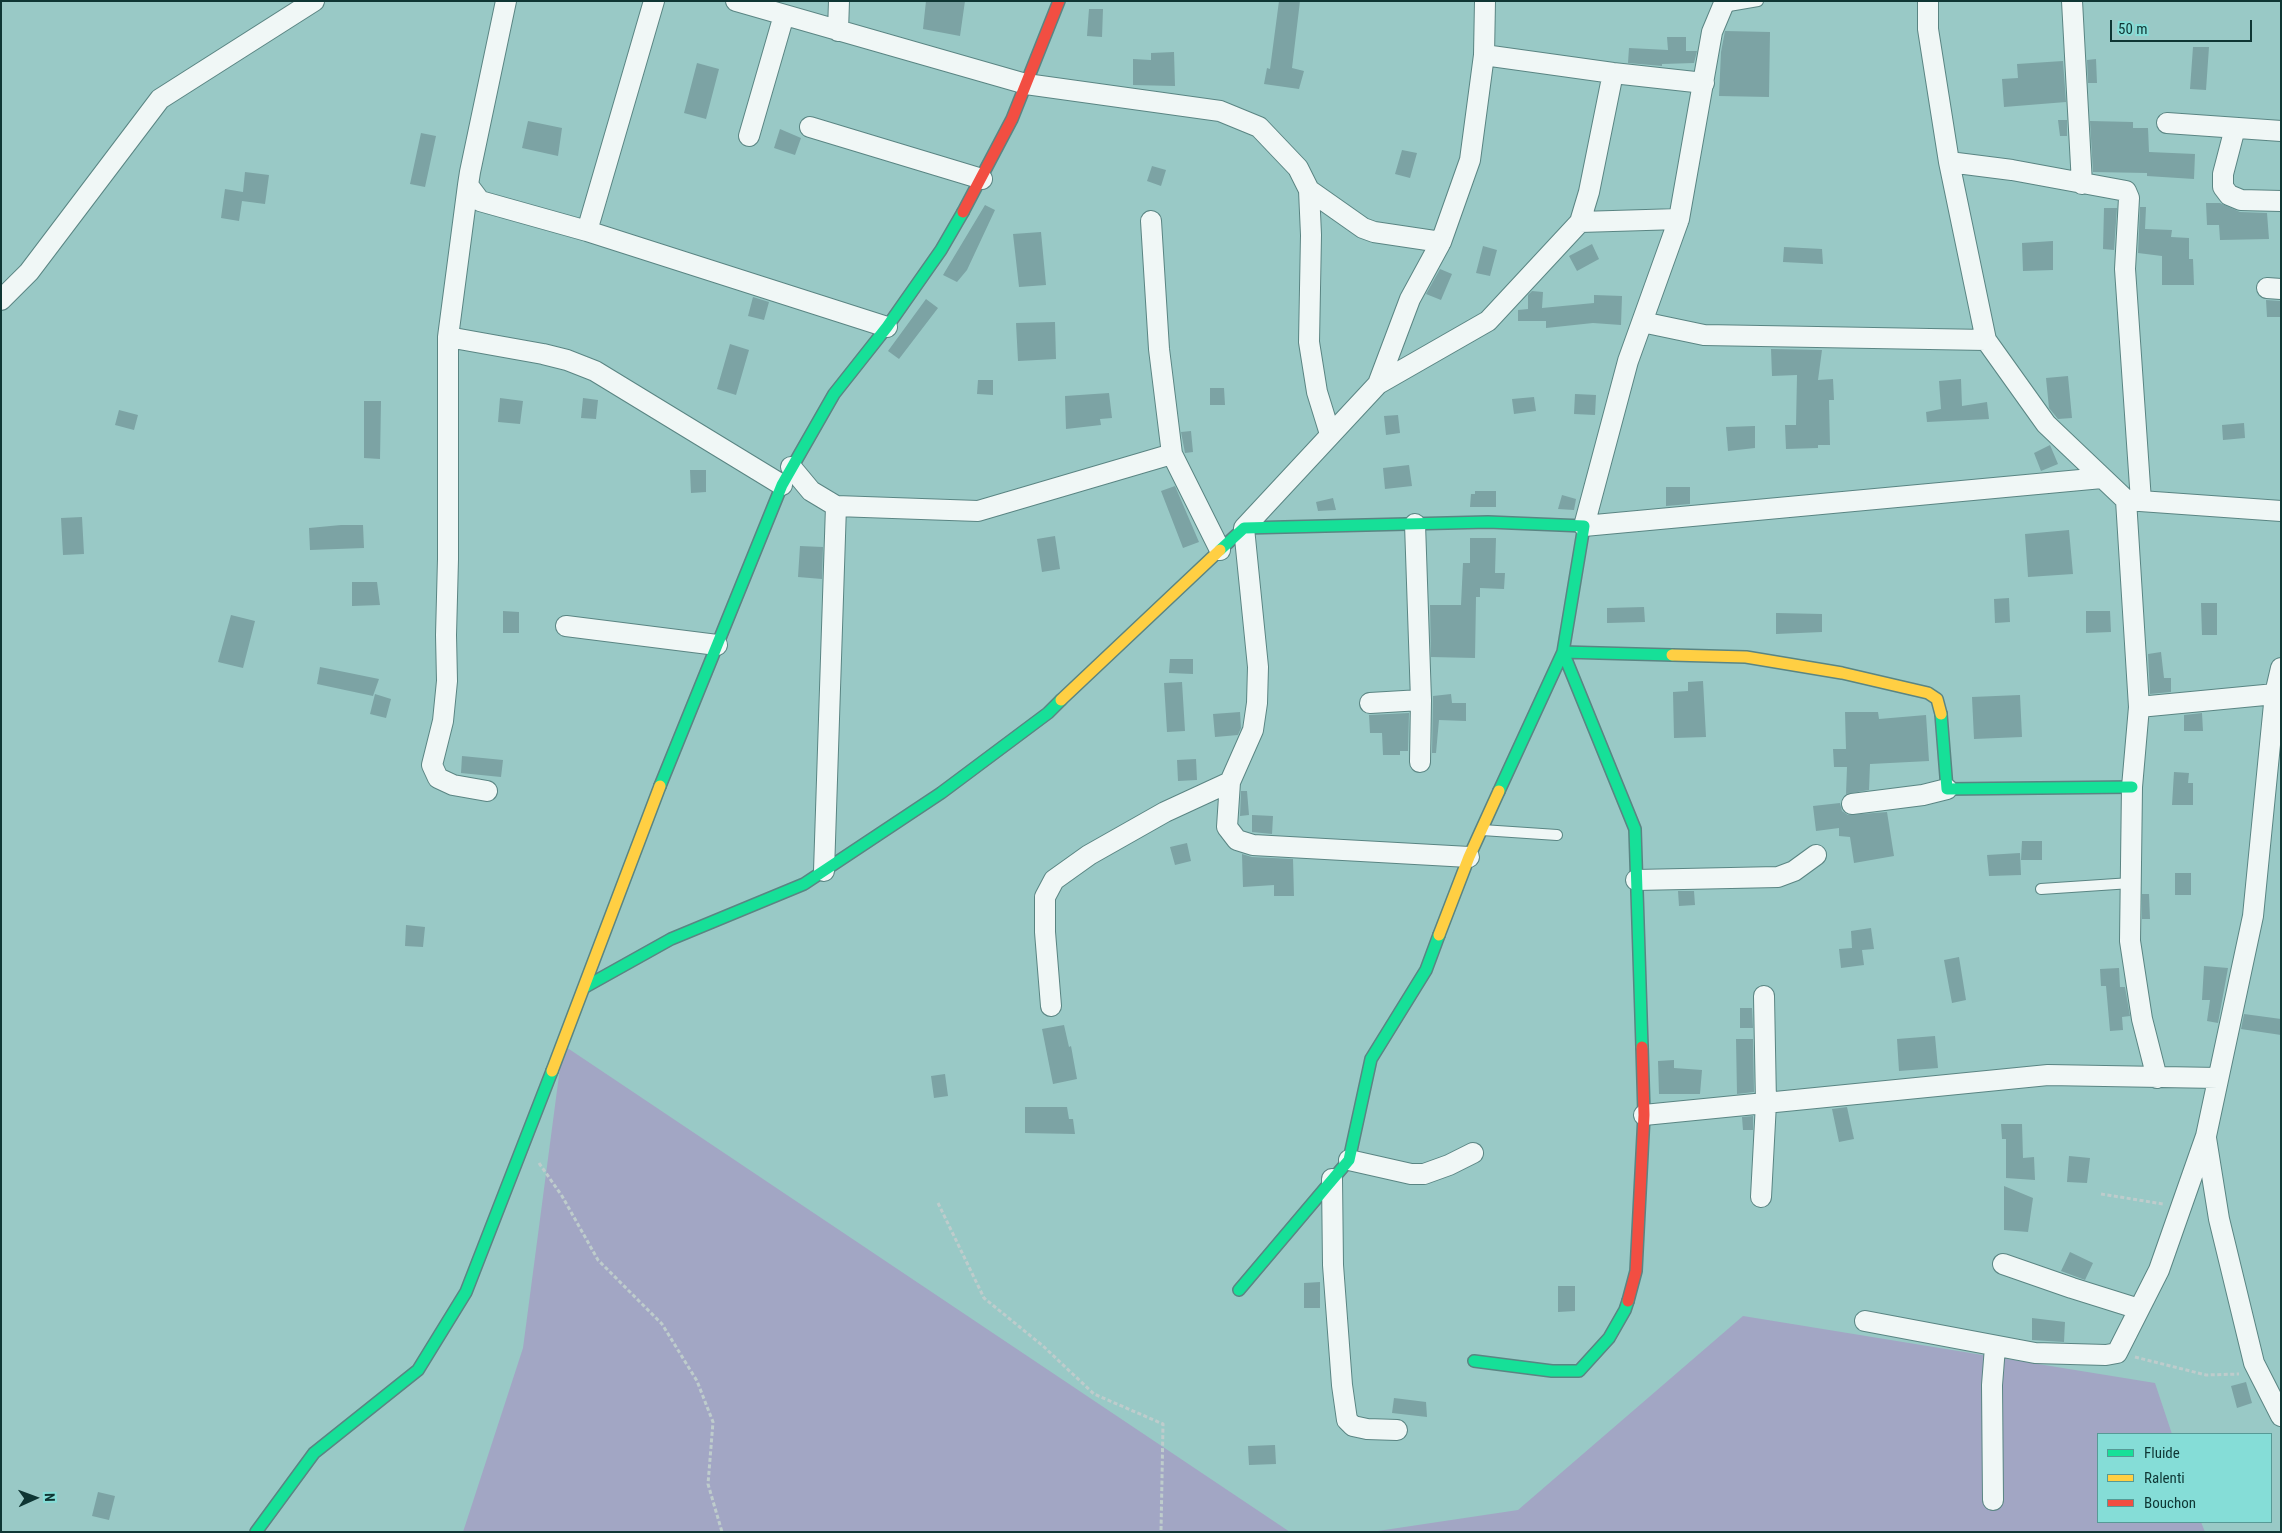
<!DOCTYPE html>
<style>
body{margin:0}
#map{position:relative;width:2282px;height:1533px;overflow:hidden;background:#99c9c6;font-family:"Roboto Condensed",sans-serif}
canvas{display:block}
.frame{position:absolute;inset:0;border:2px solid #0f3634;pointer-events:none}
.legend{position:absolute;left:2097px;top:1433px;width:175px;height:90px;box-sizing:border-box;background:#85ddd7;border:1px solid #569a96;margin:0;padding:6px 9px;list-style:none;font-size:15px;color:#0f3634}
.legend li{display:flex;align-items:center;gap:10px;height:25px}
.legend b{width:25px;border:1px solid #569a96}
.north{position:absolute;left:10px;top:1473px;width:50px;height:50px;-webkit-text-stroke:4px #85ddd7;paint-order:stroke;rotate:88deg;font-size:14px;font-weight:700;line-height:20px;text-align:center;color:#0f3634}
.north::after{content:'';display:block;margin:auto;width:18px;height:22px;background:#0f3634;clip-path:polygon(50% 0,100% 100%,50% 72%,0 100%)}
.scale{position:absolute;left:2110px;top:20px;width:142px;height:22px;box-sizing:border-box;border:2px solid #0f3634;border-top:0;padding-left:6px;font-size:15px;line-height:18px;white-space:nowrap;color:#0f3634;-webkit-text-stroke:4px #85ddd7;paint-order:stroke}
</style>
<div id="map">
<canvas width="2282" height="1533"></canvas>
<div class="frame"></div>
<ul class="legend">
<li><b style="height:6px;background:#16e098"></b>Fluide</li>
<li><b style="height:6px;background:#ffcf43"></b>Ralenti</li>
<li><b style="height:6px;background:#f24e42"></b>Bouchon</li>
</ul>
<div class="north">N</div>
<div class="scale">50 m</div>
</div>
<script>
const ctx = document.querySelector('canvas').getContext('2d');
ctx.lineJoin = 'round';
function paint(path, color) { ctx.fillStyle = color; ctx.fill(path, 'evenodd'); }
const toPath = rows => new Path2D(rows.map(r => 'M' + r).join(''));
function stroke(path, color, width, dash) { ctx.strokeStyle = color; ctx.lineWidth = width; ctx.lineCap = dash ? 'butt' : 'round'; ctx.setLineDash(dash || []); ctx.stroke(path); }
paint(toPath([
 [563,1045,1290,1532,463,1532,523,1348],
 [1743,1316,2155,1383,2172,1434,2098,1434,2098,1522,2201,1522,2205,1532,1371,1532,1518,1510]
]), '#a2a6c4');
paint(toPath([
 [926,1,965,1,960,36,923,29],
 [1279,1,1300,1,1292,68,1304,71,1299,89,1264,84,1267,68,1270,69],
 [1089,9,1103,9,1102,37,1087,36],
 [1725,31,1770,32,1769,97,1719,96,1721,52],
 [1667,37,1686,37,1686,51,1697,51,1694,63,1662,64,1662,66,1628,63,1629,48,1668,50],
 [2193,47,2209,47,2206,90,2190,89],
 [1174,52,1175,86,1133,85,1133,59,1151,60,1151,53],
 [2096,59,2097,83,2088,83,2087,60],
 [2063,61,2066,102,2004,107,2002,79,2018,78,2017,64],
 [697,63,719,69,706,119,684,113],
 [2058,120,2067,120,2067,136,2060,136],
 [528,121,562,128,558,156,522,148],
 [2090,121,2133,122,2133,128,2148,128,2149,152,2195,154,2194,179,2147,176,2147,173,2093,172],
 [780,129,801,138,795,155,774,148],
 [421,133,436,136,425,187,410,184],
 [1402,150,1417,153,1410,178,1395,174],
 [1152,166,1166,170,1161,186,1147,181],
 [245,172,269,175,265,204,242,201,239,221,221,218,225,189,243,192],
 [2206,203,2220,203,2240,212,2267,213,2269,239,2220,240,2219,225,2207,225],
 [985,205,995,210,967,270,957,282,943,275],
 [2140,207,2146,207,2145,229,2172,230,2171,237,2189,238,2189,259,2193,259,2194,285,2162,285,2162,256,2138,253],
 [2104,208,2117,208,2114,250,2103,249],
 [1041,232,1046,285,1019,287,1013,234],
 [2053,241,2053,270,2023,271,2022,243],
 [1592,244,1599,259,1577,271,1569,256],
 [1483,246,1497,250,1490,276,1476,273],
 [1784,247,1822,249,1823,264,1783,262],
 [1440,269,1452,274,1441,300,1426,294],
 [1532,291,1543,292,1542,308,1594,303,1594,295,1622,296,1621,325,1593,323,1546,328,1546,321,1518,321,1518,310,1528,309,1528,295],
 [753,297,769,302,764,320,748,316],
 [926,299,938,308,899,359,888,351],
 [2266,300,2281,301,2281,317,2267,317],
 [1055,322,1056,359,1018,361,1016,323],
 [730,344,749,350,736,395,717,389],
 [1771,349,1822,350,1818,380,1833,379,1834,400,1829,400,1830,445,1818,445,1818,448,1786,449,1785,425,1796,425,1797,375,1772,376],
 [2068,376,2072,418,2058,419,2049,408,2046,378],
 [1961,379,1962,406,1987,402,1989,419,1927,422,1926,412,1941,409,1939,381],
 [978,380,993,380,993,395,977,394],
 [1210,388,1224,388,1225,405,1210,405],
 [1109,393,1112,418,1100,419,1101,425,1066,429,1065,396],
 [1575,394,1596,395,1595,415,1574,414],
 [1534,397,1536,411,1514,414,1512,399],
 [500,398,523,401,520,424,498,422],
 [583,398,598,400,596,419,581,418],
 [364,401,381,401,380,459,364,458],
 [119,410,138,415,134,430,115,425],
 [1398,415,1400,433,1386,435,1384,416],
 [2244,423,2245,438,2223,440,2222,425],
 [1755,426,1755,448,1728,451,1726,427],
 [1191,431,1193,452,1185,453,1181,432],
 [2050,445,2058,464,2041,471,2034,453],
 [1409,465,1412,486,1385,489,1383,468],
 [690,470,706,470,706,492,691,493],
 [1175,486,1199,542,1183,548,1161,491],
 [1666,487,1690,487,1690,504,1666,506],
 [1475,491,1496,491,1496,507,1470,507,1471,494,1475,494],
 [1562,495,1576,499,1574,510,1558,509],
 [1333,498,1336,510,1318,511,1316,502],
 [82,517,84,554,63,555,61,518],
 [341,525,363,525,364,548,310,550,309,528],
 [2069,530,2073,574,2028,577,2025,534],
 [1055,536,1060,569,1042,572,1037,539],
 [1470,538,1496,538,1495,573,1505,573,1504,589,1480,588,1480,597,1476,597,1475,658,1431,657,1430,605,1461,605,1463,563,1470,563],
 [800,546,823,547,822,579,798,577],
 [352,582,377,582,380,605,352,606],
 [2009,598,2010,622,1995,623,1994,599],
 [2201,603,2217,603,2217,635,2202,635],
 [1644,607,1645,622,1607,623,1607,608],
 [503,611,519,612,519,633,503,633],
 [2086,611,2110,611,2111,632,2086,633],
 [1776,613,1822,614,1822,632,1776,634],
 [231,615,255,621,243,668,218,662],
 [2161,652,2164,678,2171,678,2171,692,2150,694,2148,654],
 [1170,659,1193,659,1193,674,1169,673],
 [320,667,379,679,373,696,317,684],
 [1703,681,1706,737,1674,738,1673,692,1688,691,1688,682],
 [1182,682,1185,731,1167,732,1164,683],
 [375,694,391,699,386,718,370,714],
 [1451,694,1452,703,1466,703,1466,721,1439,720,1436,753,1432,753,1433,696],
 [2020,695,2022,737,1974,739,1972,697],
 [1240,712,1241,728,1238,735,1215,737,1213,714],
 [1845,712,1878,712,1879,719,1926,715,1929,761,1870,764,1869,790,1846,794,1847,767,1834,767,1833,749,1846,749],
 [1409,713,1408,751,1400,751,1400,755,1383,755,1382,733,1370,733,1369,715],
 [2202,713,2203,731,2184,731,2184,715],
 [462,756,503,760,501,777,461,773],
 [1196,759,1197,780,1178,781,1177,760],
 [2174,772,2189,773,2188,783,2193,783,2193,805,2172,805],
 [1241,791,1247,791,1249,815,1240,816],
 [1840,803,1842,811,1848,815,1887,812,1894,856,1854,863,1850,837,1839,836,1839,828,1816,831,1813,806],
 [1252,815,1273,816,1272,834,1252,832],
 [2022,841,2042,841,2042,860,2021,860],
 [1187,843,1191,861,1175,865,1170,847],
 [2020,853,2021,875,1989,876,1987,855],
 [1242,854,1252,857,1293,859,1294,896,1274,896,1274,885,1243,887],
 [2175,873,2191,873,2191,895,2175,895],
 [1678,891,1694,891,1695,905,1679,906],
 [2142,894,2149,894,2150,919,2142,919],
 [406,925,425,927,423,947,405,946],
 [1871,928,1874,949,1862,950,1864,965,1841,968,1839,949,1852,948,1851,931],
 [1959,957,1966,1000,1952,1003,1944,960],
 [2204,966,2228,968,2218,1023,2207,1021,2210,1000,2202,1000],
 [2119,968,2120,987,2125,987,2130,1016,2122,1017,2123,1030,2110,1031,2106,986,2101,986,2100,969],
 [1740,1008,1752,1008,1753,1028,1740,1028],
 [2244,1014,2281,1019,2281,1035,2241,1029],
 [1064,1025,1069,1047,1071,1046,1077,1079,1053,1084,1042,1029],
 [1935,1036,1938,1068,1899,1071,1897,1039],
 [1736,1039,1753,1039,1754,1092,1737,1094],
 [1674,1060,1674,1068,1702,1070,1700,1094,1659,1094,1658,1061],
 [945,1074,948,1096,934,1098,931,1076],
 [1025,1107,1067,1107,1069,1119,1073,1119,1075,1134,1025,1133],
 [1847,1107,1854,1139,1839,1142,1832,1109],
 [1753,1116,1753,1130,1743,1130,1742,1117],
 [2001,1124,2022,1124,2023,1158,2034,1157,2035,1180,2006,1178,2006,1139,2002,1139],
 [2069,1156,2090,1158,2087,1183,2067,1182],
 [2004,1186,2033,1198,2028,1232,2004,1230],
 [2070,1252,2093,1263,2085,1280,2061,1271],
 [1320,1282,1320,1308,1304,1308,1304,1283],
 [1558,1286,1575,1286,1575,1311,1558,1312],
 [2032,1318,2065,1322,2064,1342,2032,1340],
 [2246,1382,2252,1403,2237,1408,2231,1386],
 [1394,1398,1426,1402,1427,1417,1392,1413],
 [1275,1445,1276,1464,1249,1465,1248,1446],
 [98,1492,115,1496,109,1520,92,1516]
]), '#7ca3a4');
const lane = toPath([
 [1723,7,1758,1],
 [1482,830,1557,835],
 [2041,889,2131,883]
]);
const street = toPath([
 [506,1,470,172,468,185,480,201,587,231,887,327],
 [736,1,1026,84,1220,111,1259,127,1298,168,1309,190,1311,235,1309,342,1317,392,1330,434],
 [1725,1,1712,32,1679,219,1628,361,1584,526,2102,478],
 [1928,1,1928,29,1949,162,1986,340,2046,424,2126,500,2281,511],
 [2072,1,2082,184],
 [838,31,839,1],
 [1484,55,1613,73,1704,83],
 [2167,123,2281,131],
 [810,127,982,179],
 [2235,128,2223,174,2223,187,2229,195,2241,200,2281,201],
 [749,136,784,15],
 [1949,162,2012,170,2126,191,2129,198,2125,269,2141,501],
 [468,185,448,337,448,559,446,635,447,681,443,721,432,765,438,778,453,785,487,791],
 [1309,190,1363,228,1374,232,1441,242],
 [1151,221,1159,349,1172,454,1220,550],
 [1580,222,1679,219],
 [587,231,654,1],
 [2267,288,2281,289],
 [1,300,29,272,160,99,314,1],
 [1642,322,1704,335,1986,340],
 [448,337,543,354,567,360,595,371,782,485],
 [1378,384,1410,299,1441,242,1470,160,1484,55,1485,1],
 [791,467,811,491,836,506,978,511,1172,454],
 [2126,500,2139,707,2132,787,2130,941,2142,1019,2157,1078],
 [1415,524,1421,700,1420,762],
 [566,626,717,645],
 [1370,703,1421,700],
 [2139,707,2275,694],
 [1852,804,1923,795,1947,789],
 [1469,857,1253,845,1237,840,1227,827,1230,782,1253,730,1257,703,1258,667,1244,528,1378,384,1488,321,1580,222,1589,192,1613,73],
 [824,871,836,506],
 [1636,880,1778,877,1794,871,1816,855],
 [1051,1006,1045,932,1045,897,1054,880,1089,855,1165,812,1230,782],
 [1644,1115,2048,1075,2218,1078],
 [2206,1138,2219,1219,2254,1363,2281,1416],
 [1349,1160,1411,1174,1424,1174,1449,1165,1473,1153],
 [1332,1179,1333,1265,1342,1385,1347,1420,1353,1426,1367,1429,1397,1430],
 [1761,1197,1766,1103,1764,996],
 [2003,1264,2072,1288,2139,1309],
 [1865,1321,2035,1353,2106,1355,2117,1353,2159,1270,2206,1136,2253,916,2275,694,2281,668],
 [1993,1500,1992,1385,1995,1347]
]);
const fast = toPath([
 [1220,550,1244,528,1488,522,1584,526,1563,652,1672,655],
 [1941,714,1947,789,2132,787],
 [660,786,782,485,834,394,887,327,941,250,963,212],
 [1499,791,1563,652,1635,829,1642,1047],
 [585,987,671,939,804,884,941,793,1048,713,1061,700],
 [1239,1290,1349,1160,1371,1059,1426,970,1439,935],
 [1474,1361,1552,1371,1579,1371,1609,1338,1625,1310,1628,1301],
 [256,1532,314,1453,418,1370,466,1292,552,1071]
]);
const slow = toPath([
 [1672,655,1746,657,1842,673,1928,693,1937,699,1941,714],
 [1061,700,1220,550],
 [1439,935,1469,857,1499,791],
 [552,1071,660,786]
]);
const jam = toPath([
 [963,212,1012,119,1059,1],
 [1628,1301,1636,1271,1644,1115,1642,1047]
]);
stroke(lane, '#5a8583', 12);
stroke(street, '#5a8583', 22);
stroke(fast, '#5a8583', 14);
stroke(slow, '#5a8583', 14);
stroke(jam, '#5a8583', 14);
stroke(toPath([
 [539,1163,562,1196,598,1260,662,1324,697,1381,713,1422,708,1484,722,1532],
 [2101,1194,2163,1204],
 [938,1203,984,1298,1043,1346,1094,1394,1163,1424,1161,1532],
 [2135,1357,2206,1375,2239,1374]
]), '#becccc', 3, [4, 2.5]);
stroke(lane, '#f0f7f6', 10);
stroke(street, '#f0f7f6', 20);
stroke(fast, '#16e098', 11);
stroke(slow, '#ffcf43', 11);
stroke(jam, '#f24e42', 11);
</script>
